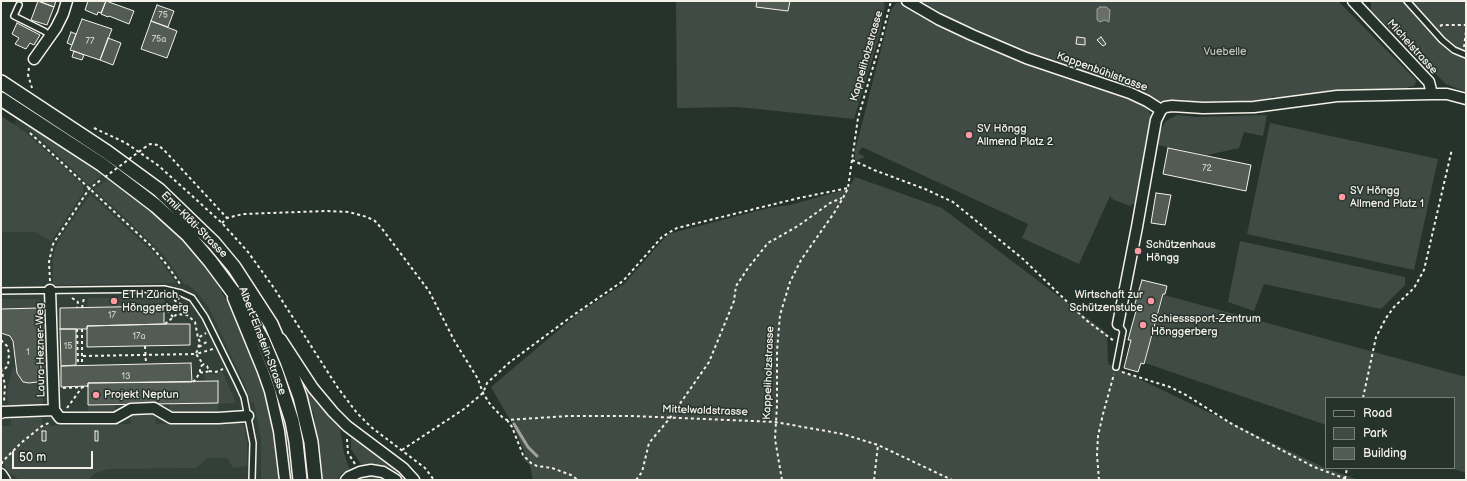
<!DOCTYPE html>
<meta charset="utf-8">
<style>
body{margin:0}
#map{position:relative;width:1467px;height:481px;overflow:hidden;background:#26332d;font-family:"Balsamiq Sans",sans-serif}
canvas{display:block}
.frame{position:absolute;inset:0;border:2px solid #f4f1e8;pointer-events:none}
.legend{position:absolute;left:1325px;top:397px;width:130px;height:72px;box-sizing:border-box;background:#26332d;border:1px solid #787f78;margin:0;padding:5px 7px;list-style:none;font-size:12px;color:#f4f1e8}
.legend li{display:flex;align-items:center;gap:8px;height:20px}
.legend b{width:20px;border:1px solid #787f78}
.scale{position:absolute;left:12px;top:451px;width:81px;height:18px;box-sizing:border-box;border:2px solid #f4f1e8;border-top:0;padding-left:5px;font-size:12px;line-height:14px;white-space:nowrap;color:#f4f1e8;-webkit-text-stroke:3px #26332d;paint-order:stroke}
</style>
<div id="map">
<canvas width="1467" height="481"></canvas>
<div class="frame"></div>
<ul class="legend">
<li><b style="height:5px;background:#26332d"></b>Road</li>
<li><b style="height:11px;background:#414b45"></b>Park</li>
<li><b style="height:11px;background:#525c55"></b>Building</li>
</ul>
<div class="scale">50 m</div>
</div>
<script>
const ctx = document.querySelector('canvas').getContext('2d');
ctx.lineJoin = 'round';
function paint(path, color) { ctx.fillStyle = color; ctx.fill(path, 'evenodd'); }
const toPath = rows => new Path2D(rows.map(r => 'M' + r).join(''));
function stroke(path, color, width, dash) { ctx.strokeStyle = color; ctx.lineWidth = width; ctx.lineCap = dash ? 'butt' : 'round'; ctx.setLineDash(dash || []); ctx.stroke(path); }
function label(font, color, halo, rows, align = 'center') {
  ctx.font = font + ' "Balsamiq Sans",sans-serif'; ctx.lineWidth = 3; ctx.setLineDash([]); ctx.textBaseline = 'middle'; ctx.strokeStyle = halo; ctx.fillStyle = color; for (const [text, x, y, turn = 0] of rows) {
    ctx.save(); ctx.translate(x, y); ctx.rotate((+turn || 0) * Math.PI / 180); ctx.textAlign = isNaN(turn) ? turn : align; if (halo) ctx.strokeText(text, 0, 0); ctx.fillText(text, 0, 0); ctx.restore();
  }
}
paint(toPath([
 [1,116,14,124,18,116,109,178,191,249,205,266,218,285,274,383,295,480,1,480]
]), '#333f39');
paint(toPath([
 [676,1,882,1,885,4,880,34,854,119,738,107,677,108],
 [913,1,1338,1,1415,79,1416,82,1414,86,1408,87,1408,90,1281,100,1274,96,1272,97,1270,101,1240,104,1179,103,1158,101,996,44],
 [1371,1,1466,1,1466,92,1446,84,1371,11],
 [896,3,903,3,1132,97,1145,105,1151,115,1135,203,1130,206,1112,199,1110,196,1079,264,1022,238,1028,224,862,147,858,153,865,157,855,161,855,151,891,10],
 [1177,115,1197,117,1267,115,1263,136,1244,132,1239,148,1207,155,1158,145,1160,130,1166,121],
 [1,116,24,131,83,185,83,193,51,241,35,232,1,232],
 [18,117,76,155,103,174,90,185,87,183],
 [1270,123,1438,159,1414,270,1247,234],
 [855,177,942,208,1107,333,1108,364,1325,468,1359,480,533,480,530,466,523,458,525,454,514,427,491,387,580,312,624,284,668,234,769,208,790,205,848,189],
 [109,178,152,210,177,233,205,266,218,285,271,384,274,383,287,422,295,480,261,480,261,439,254,403,251,403,245,385,208,306,196,291,188,285,185,285,166,258,155,246,95,190,95,189],
 [91,195,157,256,176,283,53,285,53,259,55,249,60,238,89,196],
 [1240,241,1405,277,1405,285,1381,309,1264,284,1254,311,1228,302],
 [1164,295,1466,377,1466,473,1451,468,1454,468,1454,398,1326,398,1326,425,1145,363],
 [149,297,164,299,164,306,87,308,88,298],
 [1,299,40,299,40,308,47,308,49,378,42,378,43,407,10,408,7,395,8,386,13,367,15,368,17,373,23,382,33,383,37,382,42,378,40,309,1,309],
 [222,371,236,403,218,404,218,413,170,413,169,403,206,380,204,376,205,374,217,374],
 [300,376,311,394,340,428,344,453,350,470,341,474,337,480,320,480,314,415],
 [88,405,115,405,116,414,88,415],
 [155,414,156,424,240,423,244,425,247,442,247,466,233,468,227,458,208,458,196,468,108,469,94,474,88,480,20,480,8,472,2,460,1,426,11,426,11,417,42,417,42,426,131,424,131,415],
 [351,436,399,471,407,480,404,480,382,467,362,466,351,449],
 [366,476,378,476,389,480,355,480]
]), '#414b45');
const water = toPath([
 [1100,7,1106,7,1110,10,1109,22,1105,20,1100,22,1097,20,1097,9,1100,7]
]);
paint(water, '#676f68');
stroke(water, '#9fa39b', 1);
stroke(toPath([
 [514,424,528,447,537,456]
]), '#9fa39b', 3);
const building = toPath([
 [38,1,56,1,54,7,38,1],
 [38,1,54,7,47,25,31,20,38,1],
 [88,1,106,1,101,13,98,12,97,15,85,10,88,1],
 [106,1,134,11,129,24,109,16,108,17,101,14,106,1],
 [757,1,790,1,788,11,756,7,757,1],
 [157,5,174,11,168,27,151,21,157,5],
 [82,19,112,29,100,60,70,50,82,19],
 [151,21,177,31,167,58,141,49,151,21],
 [17,23,40,35,34,45,30,43,26,49,15,44,19,38,12,34,17,23],
 [71,32,76,34,72,45,67,43,71,32],
 [1077,37,1085,38,1085,45,1076,44,1077,37],
 [1101,37,1106,44,1103,46,1097,40,1101,37],
 [108,38,121,43,113,65,100,60,108,38],
 [74,51,84,55,82,60,72,57,74,51],
 [1168,148,1251,165,1246,191,1163,174,1168,148],
 [1156,193,1171,195,1165,225,1151,223,1156,193],
 [1142,280,1167,286,1165,294,1163,294,1144,364,1141,363,1138,372,1124,368,1131,340,1128,340,1136,311,1133,310,1142,280],
 [164,306,164,324,87,326,87,329,60,329,60,308,164,306],
 [40,308,42,378,37,382,29,383,23,382,17,373,13,341,10,336,1,333,1,309,40,308],
 [165,324,190,324,190,345,87,347,87,326,165,324],
 [60,329,76,329,76,365,61,366,60,329],
 [191,363,192,382,88,383,88,386,61,387,61,366,191,363],
 [218,381,218,403,88,405,88,383,218,381],
 [42,431,46,431,46,441,42,441,42,431],
 [95,431,98,431,98,441,95,441,95,431]
]);
paint(building, '#525c55');
stroke(building, '#f4f1e8', 1);
const lane = toPath([
 [1407,1,1442,40,1454,50,1466,55],
 [19,5,14,16,44,31,51,36],
 [1,291,164,289,181,293,192,298,205,317,237,382,244,397,253,443,252,480],
 [1116,367,1123,331,1118,324]
]);
const street = toPath([
 [907,1,938,19,972,35,1026,58,1130,93,1147,101,1161,110],
 [1353,1,1429,82,1432,94],
 [34,59,56,28,63,14,67,1],
 [1161,110,1165,107,1172,106,1203,108,1254,107,1337,96,1432,94,1447,94,1466,99],
 [50,290,54,410],
 [233,298,263,371,270,391,279,431,285,480],
 [1118,324,1137,227,1156,120,1161,110],
 [281,339,313,388,333,412,347,426,403,468,414,480],
 [54,410,60,418,115,418,131,409,154,408,171,418,218,418,248,416],
 [1,413,3,412,54,410],
 [1,474,5,480],
 [346,480,349,477,360,472,371,470,383,472,396,480]
]);
const secondary = toPath([
 [1,82,107,152,159,190,214,243,234,267,271,324,287,361,300,397,311,442,315,480],
 [1,99,101,164,156,206,188,235,210,261,242,304,263,341,276,372,292,421,296,442,300,480]
]);
stroke(lane, '#f4f1e8', 8);
stroke(street, '#f4f1e8', 13);
stroke(secondary, '#f4f1e8', 16);
stroke(toPath([
 [1421,1,1421,2],
 [1440,26,1442,25,1466,25],
 [1464,47,1466,31],
 [29,68,28,75,32,88],
 [94,128,126,143,159,166,222,223,248,252,274,288,338,388,357,413,371,427,425,468,434,480],
 [30,133,151,246,167,265,180,284],
 [144,148,150,144,158,145,164,150,227,218],
 [852,160,874,170,925,189,953,202,1023,259,1086,320,1114,341],
 [222,223,227,218,243,214,326,211,349,212,367,217,375,221,383,230,429,291,455,342,478,379,483,393,490,404,503,418,507,420,568,416,633,416,775,422,843,434,878,445,952,480],
 [50,281,49,262,53,244,89,189,102,179],
 [72,298,78,302,77,308],
 [174,300,189,309],
 [82,308,84,298],
 [173,317,168,311,172,310,178,310,186,314],
 [165,324,177,314,187,315,195,322,198,338],
 [77,329,78,365],
 [82,329,82,365],
 [1,340,7,346,9,353,8,366,2,371],
 [145,346,146,364],
 [199,347,208,341],
 [83,356,196,354,200,342,198,338,206,333],
 [1,368,5,385,4,402],
 [209,371,216,372,223,369],
 [200,372,204,373,209,371,207,366,203,364],
 [1122,372,1170,387,1186,395,1232,424,1314,467,1349,480],
 [193,382,196,379,200,372,200,368,203,364,196,354,213,349],
 [63,388,85,387,88,386],
 [1363,398,1376,337,1386,318,1394,307,1414,288,1424,270,1452,149],
 [67,408,83,386],
 [507,420,512,427,523,455,531,463,537,466,552,468,571,475,578,480],
 [347,439,348,453,355,464],
 [402,450,464,409,483,393,487,383,510,362,575,314,623,281,662,237,670,232,677,228,799,198,848,188],
 [2,464,2,462,21,443,42,426,51,422],
 [1345,479,1347,468],
 [636,480,642,472,649,443,670,418,709,362,734,301,736,286,748,268,768,243,798,226,830,203,842,198],
 [782,480,775,439,777,405,777,351,780,315,790,282,801,260,834,213,843,198,848,188,858,118,881,40,891,1],
 [874,480,878,445],
 [1099,480,1097,455,1098,436,1103,414,1114,374]
]), '#f4f1e8', 2, [3, 3]);
stroke(lane, '#26332d', 5);
stroke(street, '#26332d', 10);
stroke(secondary, '#26332d', 13);
stroke(toPath([
 [105,177,144,148]
]), '#f4f1e8', 2, [3, 3]);
for (const [x, y, r, color] of [
 [969,135,4,"#ff9aa2"],
 [1342,197,4,"#ff9aa2"],
 [1138,251,4,"#ff9aa2"],
 [114,301,4,"#ff9aa2"],
 [1151,301,4,"#ff9aa2"],
 [1143,325,4,"#ff9aa2"],
 [96,395,4,"#ff9aa2"]
]) { const dot = new Path2D(); dot.arc(x, y, r, 0, 2 * Math.PI); ctx.fillStyle = color; ctx.fill(dot); stroke(dot, '#26332d', 1.5); }
label('9px', '#ccccc3', null, [
 ["75",163,16],
 ["75a",159,40],
 ["77",90,42],
 ["72",1207,169],
 ["17",112,316],
 ["17a",139,337],
 ["15",68,347],
 ["1",28,353],
 ["13",126,377]
]);
label('11px', '#f4f1e8', '#26332d', [
 ["Michelstrasse",1412,47,48],
 ["Kappeliholzstrasse",867,56,-74],
 ["Kappenbühlstrasse",1102,72,20],
 ["Emil-Klöti-Strasse",194,225,45],
 ["Albert-Einstein-Strasse",262,341,69],
 ["Laura-Hezner-Weg",41,350,-91],
 ["Kappeliholzstrasse",769,373,-88],
 ["Mittelwaldstrasse",705,411,2]
]);
label('11px', '#bebfb7', '#26332d', [
 ["Vuebelle",1225,52]
]);
label('11px', '#f4f1e8', '#26332d', [
 ["SV Höngg",977,129],
 ["Allmend Platz 2",977,142],
 ["SV Höngg",1350,191],
 ["Allmend Platz 1",1350,204],
 ["Schützenhaus",1146,245],
 ["Höngg",1146,258],
 ["ETH Zürich,",122,295],
 ["Hönggerberg",122,308],
 ["Wirtschaft zur",1143,295,"right"],
 ["Schützenstube",1143,308,"right"],
 ["Schiesssport-Zentrum",1151,319],
 ["Hönggerberg",1151,332],
 ["Projekt Neptun",104,395]
], 'left');
</script>
